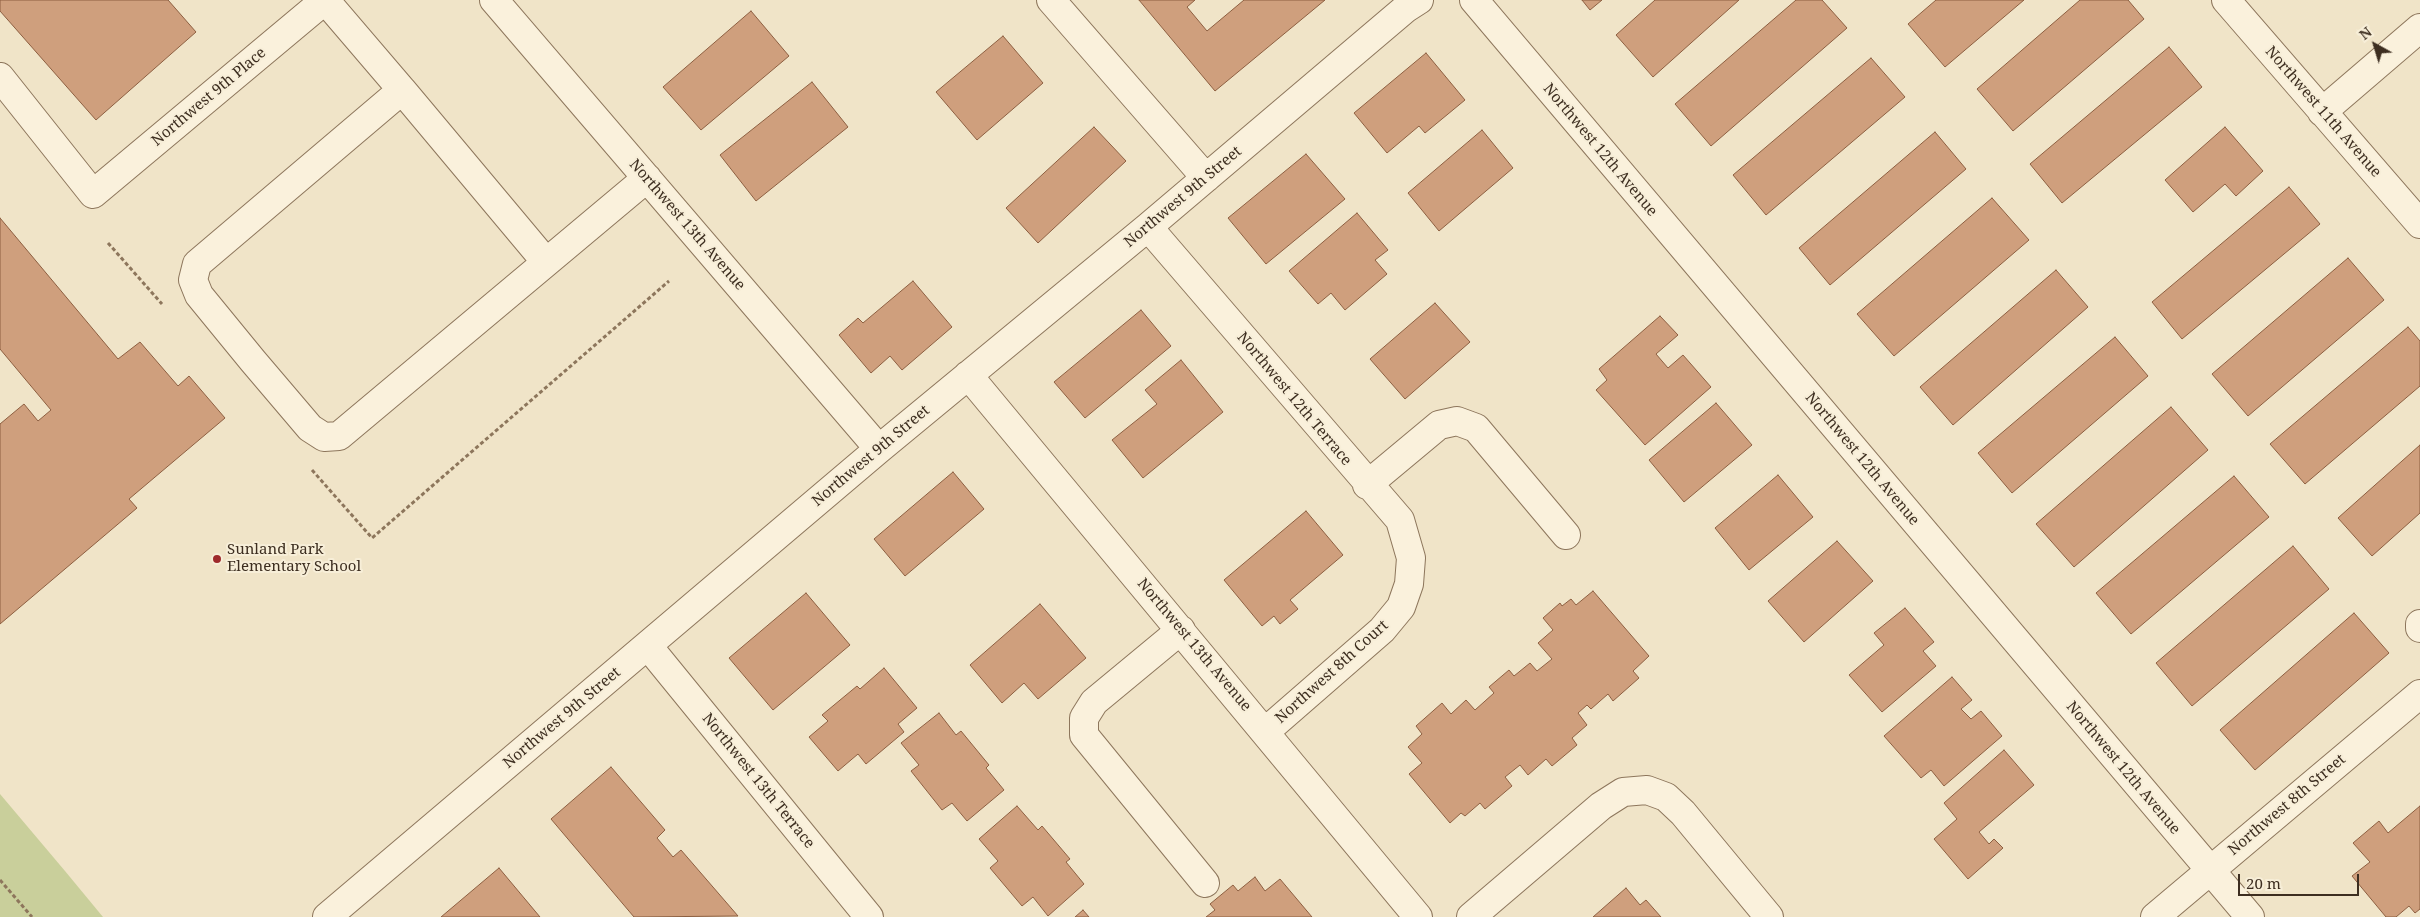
<!DOCTYPE html>
<style>
body{margin:0}
#map{position:relative;width:2420px;height:917px;overflow:hidden;background:#f0e4c8;font-family:"Noto Serif",serif}
canvas{display:block}
.north{position:absolute;left:2350px;top:20px;width:50px;height:50px;-webkit-text-stroke:4px #f7eed8;paint-order:stroke;rotate:321deg;font-size:14px;font-weight:700;line-height:20px;text-align:center;color:#3d2e20}
.north::after{content:'';display:block;margin:auto;width:18px;height:22px;background:#3d2e20;clip-path:polygon(50% 0,100% 100%,50% 72%,0 100%)}
.scale{position:absolute;left:2238px;top:874px;width:121px;height:22px;box-sizing:border-box;border:2px solid #3d2e20;border-top:0;padding-left:6px;font-size:15px;line-height:18px;white-space:nowrap;color:#3d2e20;-webkit-text-stroke:4px #f7eed8;paint-order:stroke}
</style>
<div id="map">
<canvas width="2420" height="917"></canvas>
<div class="north">N</div>
<div class="scale">20 m</div>
</div>
<script>
const ctx = document.querySelector('canvas').getContext('2d');
ctx.lineJoin = 'round';
function paint(path, color) { ctx.fillStyle = color; ctx.fill(path, 'evenodd'); }
const toPath = rows => new Path2D(rows.map(r => 'M' + r).join(''));
function stroke(path, color, width, dash) { ctx.strokeStyle = color; ctx.lineWidth = width; ctx.lineCap = dash ? 'butt' : 'round'; ctx.setLineDash(dash || []); ctx.stroke(path); }
function label(font, color, halo, rows, align = 'center') {
  ctx.font = font + ' "Noto Serif",serif'; ctx.lineWidth = 4; ctx.setLineDash([]); ctx.textBaseline = 'middle'; ctx.strokeStyle = halo; ctx.fillStyle = color; for (const [text, x, y, turn = 0] of rows) {
    ctx.save(); ctx.translate(x, y); ctx.rotate((+turn || 0) * Math.PI / 180); ctx.textAlign = isNaN(turn) ? turn : align; if (halo) ctx.strokeText(text, 0, 0); ctx.fillText(text, 0, 0); ctx.restore();
  }
}
paint(toPath([
 [0,794,65,871,103,917,0,917]
]), '#c9cf9b');
const building = toPath([
 [0,0,168,0,196,32,96,120,0,11,0,0],
 [1139,0,1195,0,1187,7,1207,31,1244,0,1325,0,1215,91,1139,0],
 [1582,0,1602,0,1590,10,1582,0],
 [1655,0,1739,0,1653,77,1616,35,1655,0],
 [1796,0,1822,0,1847,28,1711,146,1675,104,1796,0],
 [1936,0,2024,0,1945,67,1908,24,1936,0],
 [2080,0,2128,0,2144,19,2013,131,1977,89,2080,0],
 [751,11,789,56,701,130,663,87,751,11],
 [1003,36,1043,83,977,140,936,92,1003,36],
 [2169,47,2202,87,2062,203,2030,164,2169,47],
 [1426,53,1465,100,1425,133,1419,126,1387,153,1354,113,1426,53],
 [1871,58,1905,97,1766,215,1733,175,1871,58],
 [812,82,848,127,756,201,720,155,812,82],
 [1094,127,1126,161,1038,243,1006,208,1094,127],
 [2225,127,2263,171,2236,196,2225,184,2193,212,2165,180,2225,127],
 [1482,130,1513,168,1439,231,1408,193,1482,130],
 [1935,132,1966,169,1830,285,1799,248,1935,132],
 [1306,154,1345,199,1266,264,1228,218,1306,154],
 [2289,187,2320,224,2182,339,2152,302,2289,187],
 [1992,198,2029,240,1894,356,1857,314,1992,198],
 [1357,213,1388,250,1375,260,1387,274,1345,310,1331,293,1318,304,1289,271,1357,213],
 [0,218,118,359,140,342,178,386,189,376,225,418,129,499,137,508,0,624,0,424,24,404,38,421,51,410,0,349,0,218],
 [2348,258,2384,300,2248,416,2212,374,2348,258],
 [2056,270,2088,307,1953,425,1920,387,2056,270],
 [913,281,952,327,902,370,890,356,871,373,839,335,858,318,863,323,913,281],
 [1435,303,1470,342,1405,399,1370,359,1435,303],
 [1141,310,1171,346,1085,418,1054,382,1141,310],
 [1660,316,1678,335,1656,354,1668,368,1683,355,1711,387,1645,445,1596,390,1607,380,1599,369,1660,316],
 [2408,327,2420,341,2420,386,2305,484,2270,444,2408,327],
 [2115,337,2148,376,2012,493,1978,453,2115,337],
 [1181,360,1223,412,1143,478,1112,440,1157,404,1145,390,1181,360],
 [1716,403,1752,445,1684,502,1649,460,1716,403],
 [2171,407,2208,450,2074,567,2036,524,2171,407],
 [2420,445,2420,513,2372,556,2338,518,2420,445],
 [953,472,984,509,905,576,874,539,953,472],
 [1778,475,1813,517,1749,570,1715,528,1778,475],
 [2234,476,2269,517,2131,634,2096,593,2234,476],
 [1306,511,1343,555,1290,600,1298,609,1280,624,1274,616,1262,626,1224,580,1306,511],
 [1837,541,1873,581,1804,642,1768,601,1837,541],
 [2293,546,2329,589,2192,706,2156,663,2293,546],
 [1593,591,1649,656,1633,671,1639,678,1613,701,1608,694,1591,709,1587,705,1578,713,1587,725,1572,738,1577,745,1552,766,1546,759,1528,775,1520,765,1505,777,1512,786,1485,809,1480,803,1465,816,1461,813,1450,823,1409,774,1422,763,1408,747,1422,734,1416,726,1442,703,1451,714,1466,700,1475,710,1494,693,1489,687,1509,670,1514,676,1530,663,1537,671,1552,659,1538,643,1553,630,1543,618,1560,603,1562,606,1571,599,1576,605,1593,591],
 [806,593,850,645,773,710,729,658,806,593],
 [1040,604,1086,658,1038,699,1024,683,1002,703,970,665,1040,604],
 [1905,608,1934,642,1923,651,1936,666,1882,712,1849,675,1884,645,1874,633,1905,608],
 [2354,613,2389,653,2255,770,2220,730,2354,613],
 [884,668,917,708,898,724,904,732,866,764,858,754,838,771,809,737,828,721,822,715,857,686,860,689,884,668],
 [1952,677,1972,700,1961,709,1971,719,1981,711,2002,736,1944,786,1931,770,1921,778,1884,736,1952,677],
 [939,713,956,735,961,731,989,765,986,768,1004,790,967,821,952,803,942,810,911,771,919,765,901,743,939,713],
 [2004,750,2034,785,1979,832,1989,844,1994,839,2003,848,1968,879,1934,839,1957,819,1944,803,2004,750],
 [611,767,665,830,657,838,673,857,681,850,738,916,634,917,551,819,611,767],
 [1017,806,1038,830,1042,826,1070,859,1066,862,1084,884,1048,916,1033,897,1022,906,990,868,998,861,979,839,1017,806],
 [2420,806,2420,909,2415,913,2409,906,2396,917,2386,917,2352,876,2370,862,2353,843,2379,821,2388,833,2420,806],
 [499,868,540,917,441,917,499,868],
 [1255,877,1265,891,1280,879,1312,917,1206,917,1215,910,1210,904,1233,885,1238,891,1255,877],
 [1626,888,1640,905,1646,900,1661,917,1593,917,1626,888],
 [1083,910,1089,917,1075,917,1083,910]
]);
paint(building, '#cf9f7d');
stroke(building, '#8d5f41', 1);
const minor = toPath([
 [325,0,402,90,197,264,193,280,199,295,253,361,310,428,324,437,339,436,647,178],
 [494,0,879,449],
 [1051,0,1206,178],
 [1474,0,2250,917],
 [2226,0,2420,224],
 [0,77,93,194,325,0],
 [402,90,546,262],
 [2322,112,2420,28],
 [1148,227,1400,520,1411,558,1409,584,1401,607,1382,630,1266,731],
 [968,375,1418,917],
 [1367,485,1439,425,1457,421,1476,428,1566,535],
 [2420,624,2420,628],
 [1181,630,1094,702,1084,718,1084,735,1205,883],
 [648,646,869,917],
 [327,917,879,449,1148,227,1405,9,1419,0],
 [1471,917,1601,806,1623,792,1647,790,1666,797,1683,813,1769,917],
 [2155,917,2420,694]
]);
stroke(minor, '#8d765c', 30);
stroke(toPath([
 [108,243,162,304],
 [312,470,372,538,669,281],
 [0,880,32,917]
]), '#8d765c', 3, [4, 2.5]);
stroke(minor, '#faf1dc', 28);
for (const [x, y, r, color] of [
 [217,559,5,"#9e2a2b"]
]) { const dot = new Path2D(); dot.arc(x, y, r, 0, 2 * Math.PI); ctx.fillStyle = color; ctx.fill(dot); stroke(dot, '#f7eed8', 2); }
label('15px', '#3d2e20', '#f7eed8', [
 ["Northwest 9th Place",209,97,-40],
 ["Northwest 11th Avenue",2323,112,49],
 ["Northwest 12th Avenue",1600,150,50],
 ["Northwest 9th Street",1183,197,-40],
 ["Northwest 13th Avenue",687,225,49],
 ["Northwest 12th Terrace",1294,399,50],
 ["Northwest 9th Street",871,456,-40],
 ["Northwest 12th Avenue",1862,459,50],
 ["Northwest 13th Avenue",1194,645,50],
 ["Northwest 8th Court",1332,672,-42],
 ["Northwest 9th Street",562,718,-40],
 ["Northwest 12th Avenue",2123,768,50],
 ["Northwest 13th Terrace",758,781,51],
 ["Northwest 8th Street",2287,805,-40]
]);
label('15px', '#3d2e20', '#f7eed8', [
 ["Sunland Park",227,550],
 ["Elementary School",227,567]
], 'left');
</script>
